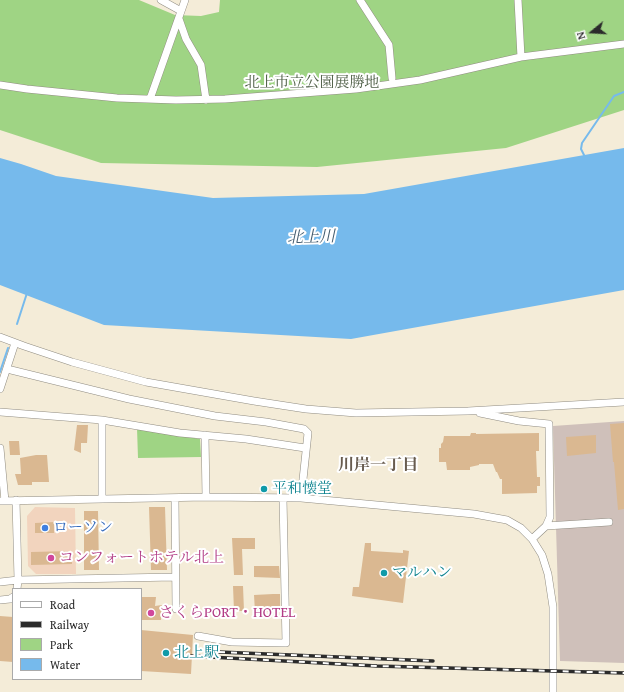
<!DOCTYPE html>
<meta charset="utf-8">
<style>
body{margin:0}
#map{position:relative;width:624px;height:692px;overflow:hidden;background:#f4ecd8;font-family:"Gentium Book Plus",serif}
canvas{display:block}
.legend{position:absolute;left:12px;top:588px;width:130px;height:92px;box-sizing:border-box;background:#fff;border:1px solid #aaa;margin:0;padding:5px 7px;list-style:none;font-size:12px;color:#2b2b2b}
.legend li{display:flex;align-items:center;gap:8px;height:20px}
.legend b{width:20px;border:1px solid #aaa}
.north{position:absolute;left:572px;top:12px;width:40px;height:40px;-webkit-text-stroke:3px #fff;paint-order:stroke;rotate:252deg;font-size:11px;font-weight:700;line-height:16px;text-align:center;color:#2b2b2b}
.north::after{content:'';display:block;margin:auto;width:14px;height:18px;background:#2b2b2b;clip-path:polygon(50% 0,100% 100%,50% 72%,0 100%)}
</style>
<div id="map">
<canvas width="624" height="692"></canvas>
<ul class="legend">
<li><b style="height:5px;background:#fff"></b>Road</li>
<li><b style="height:5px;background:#2b2b2b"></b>Railway</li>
<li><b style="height:11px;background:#9fd484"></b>Park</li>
<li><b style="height:11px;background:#76baec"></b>Water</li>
</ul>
<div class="north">N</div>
</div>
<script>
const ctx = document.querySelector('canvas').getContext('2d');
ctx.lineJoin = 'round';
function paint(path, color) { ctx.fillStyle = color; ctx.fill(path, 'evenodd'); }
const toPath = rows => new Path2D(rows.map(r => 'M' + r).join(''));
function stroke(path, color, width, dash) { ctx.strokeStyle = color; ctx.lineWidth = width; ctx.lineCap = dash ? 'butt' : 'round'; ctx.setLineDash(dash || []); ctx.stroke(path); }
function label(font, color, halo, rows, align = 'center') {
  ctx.font = font + ' "Gentium Book Plus","Noto Serif JP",serif'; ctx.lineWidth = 4; ctx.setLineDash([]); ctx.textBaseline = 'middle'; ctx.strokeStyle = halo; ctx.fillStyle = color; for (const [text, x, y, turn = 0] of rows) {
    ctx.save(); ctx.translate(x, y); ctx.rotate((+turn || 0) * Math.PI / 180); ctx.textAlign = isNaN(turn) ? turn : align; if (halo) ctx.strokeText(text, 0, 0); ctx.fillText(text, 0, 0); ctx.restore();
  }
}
paint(toPath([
 [35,507,75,508,76,574,36,574,28,566,27,516]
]), '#f2d4be');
paint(toPath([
 [624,421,624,663,560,661,553,426]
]), '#cfc0ba');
paint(toPath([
 [0,0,139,0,175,15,201,16,219,12,220,0,624,0,624,110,506,148,317,167,101,163,0,130],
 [137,428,200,439,201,457,138,458]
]), '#9fd484');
paint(toPath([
 [624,148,624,290,351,339,104,325,0,285,0,158,21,164,56,176,213,198,364,194]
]), '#76baec');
stroke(toPath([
 [585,157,581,149,582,143,614,96,624,92],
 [17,324,27,293],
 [0,372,8,348]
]), '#76baec', 2);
paint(toPath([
 [624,423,624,509,618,510,614,462,613,462,610,424],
 [77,425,88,425,87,443,81,443,81,453,74,450],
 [471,433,476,433,476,434,539,433,539,451,536,451,537,477,540,477,540,486,537,486,537,493,502,494,502,479,500,479,497,472,496,472,493,464,479,464,479,465,470,467,470,470,447,470,446,462,439,462,439,448,441,448,441,444,443,442,444,436,470,436],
 [596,435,596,453,567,456,566,437],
 [9,441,19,441,20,455,10,455],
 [36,455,47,455,49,482,32,482,32,485,18,485,15,474,21,474,20,458],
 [149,507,165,507,167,570,151,570],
 [84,511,98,511,99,570,84,570],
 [54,522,54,533,35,533,35,523],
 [232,538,255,538,255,549,242,549,243,575,234,575],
 [365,543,371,543,371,551,403,553,403,550,409,551,403,603,352,596,353,587,359,587],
 [72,551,72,564,31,565,31,552],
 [254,566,279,566,280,578,254,577],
 [233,586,243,586,244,611,234,611],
 [273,594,280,594,280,611,255,612,254,595],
 [141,597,156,597,155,606,162,605,161,620,141,620],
 [0,616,13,617,13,662,0,661],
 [141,630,193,635,191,674,141,671]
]), '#dab891');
const minor = toPath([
 [161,0,181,11],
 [360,0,389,45,392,78],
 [518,0,521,57],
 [179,19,186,39,201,65,206,100],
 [0,85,27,89,117,98,176,100,225,99,356,89,420,80,521,57,624,44],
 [150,99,185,0],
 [0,337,24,346,72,362,146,382,254,401,306,409,356,413,468,411,624,402],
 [7,369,129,399,215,416,266,422,304,429,308,433,301,498],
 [0,389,15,343],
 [0,412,102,420,180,433,246,439,305,448],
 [480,413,519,421,549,424,550,517,546,526,532,539],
 [102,420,102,499],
 [205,435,206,497],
 [0,448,5,501],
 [175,498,176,609],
 [16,500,18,580,17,589],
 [0,501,206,497,301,498,474,514,507,520,521,528,532,539,542,555,548,574,553,607,553,692],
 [546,526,609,522],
 [0,582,18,580,175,577],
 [0,600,10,599,13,597],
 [198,636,232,642,286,643,283,498]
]);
stroke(minor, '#908c82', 8);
stroke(minor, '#fff', 7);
const rail = toPath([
 [219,652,433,661],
 [191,656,377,666,624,673]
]);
stroke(rail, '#2b2b2b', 3.5);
stroke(rail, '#fff', 2, [6]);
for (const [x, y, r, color] of [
 [264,489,4,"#0f9aa8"],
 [45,528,4,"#3f7fe0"],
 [51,558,4,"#d1479c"],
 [384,573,4,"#0f9aa8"],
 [151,613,4,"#d1479c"],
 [166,653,4,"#0f9aa8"]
]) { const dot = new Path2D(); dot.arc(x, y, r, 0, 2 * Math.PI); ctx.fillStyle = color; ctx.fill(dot); stroke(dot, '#fff', 1.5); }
label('15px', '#4e5e46', '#fff', [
 ["北上市立公園展勝地",312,83]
]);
label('15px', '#0d838f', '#fff', [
 ["平和懐堂",272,489],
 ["マルハン",392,573],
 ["北上駅",174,653]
], 'left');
label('15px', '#366cbe', '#fff', [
 ["ローソン",53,528]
], 'left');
label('15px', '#b23c85', '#fff', [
 ["コンフォートホテル北上",59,558],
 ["さくらPORT・HOTEL",159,613]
], 'left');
label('italic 16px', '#455d6f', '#fff', [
 ["北上川",311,238,-2]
]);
label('bold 16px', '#685c4f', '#fff', [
 ["川岸一丁目",378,466]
]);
</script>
